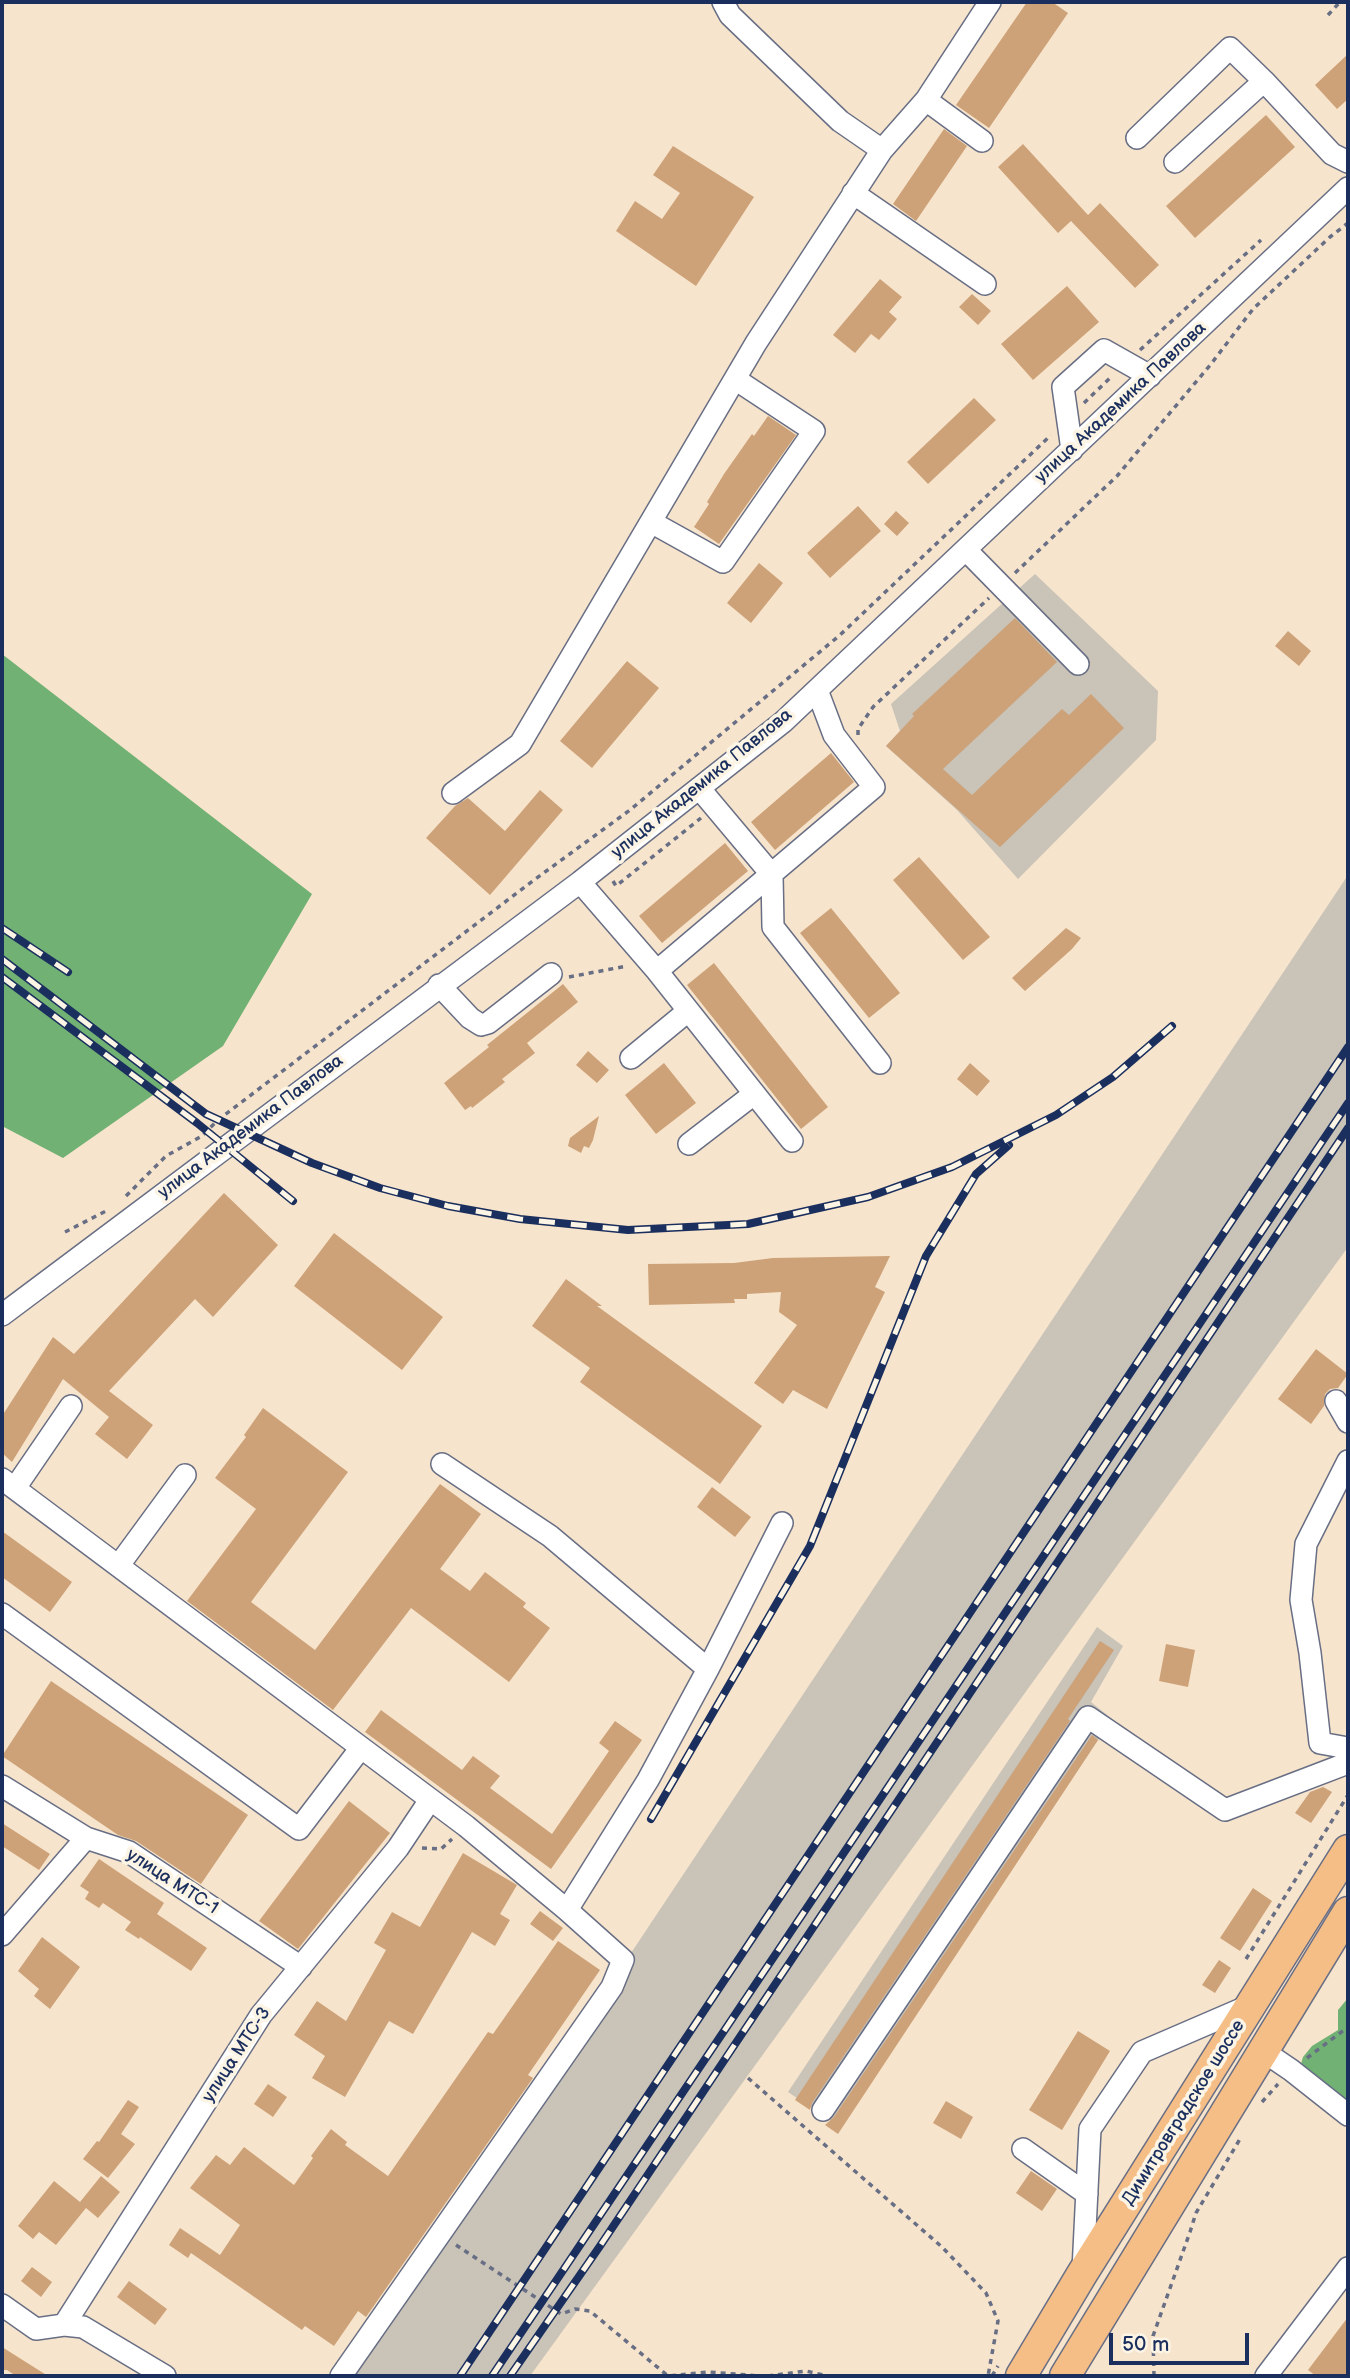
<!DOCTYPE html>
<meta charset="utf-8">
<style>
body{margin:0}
#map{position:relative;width:1350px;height:2378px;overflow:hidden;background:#f7e4cc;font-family:"Balsamiq Sans",sans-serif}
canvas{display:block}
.frame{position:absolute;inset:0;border:4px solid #1b2f5e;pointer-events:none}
.scale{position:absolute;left:1109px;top:2333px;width:140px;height:32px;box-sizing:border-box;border:4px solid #1b2f5e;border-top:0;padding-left:9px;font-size:21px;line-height:24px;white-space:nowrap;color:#1b2f5e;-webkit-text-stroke:5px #fcf5e5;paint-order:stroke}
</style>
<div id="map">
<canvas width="1350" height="2378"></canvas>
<div class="frame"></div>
<div class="scale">50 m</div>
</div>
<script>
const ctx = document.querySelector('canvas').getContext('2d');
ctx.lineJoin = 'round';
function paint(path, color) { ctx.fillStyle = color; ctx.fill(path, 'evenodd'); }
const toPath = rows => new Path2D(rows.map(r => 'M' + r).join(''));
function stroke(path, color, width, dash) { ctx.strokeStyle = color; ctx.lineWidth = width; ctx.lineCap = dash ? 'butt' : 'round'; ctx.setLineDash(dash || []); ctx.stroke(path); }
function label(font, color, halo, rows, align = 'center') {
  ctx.font = font + ' "Balsamiq Sans",sans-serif'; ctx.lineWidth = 7; ctx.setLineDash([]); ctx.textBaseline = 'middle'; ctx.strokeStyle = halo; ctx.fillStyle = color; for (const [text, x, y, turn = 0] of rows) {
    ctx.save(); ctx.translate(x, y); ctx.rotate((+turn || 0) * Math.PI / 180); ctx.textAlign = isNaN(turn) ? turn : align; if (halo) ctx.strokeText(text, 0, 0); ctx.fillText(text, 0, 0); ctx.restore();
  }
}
paint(toPath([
 [1035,574,1158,691,1156,740,1018,879,957,810,886,746,900,731,891,704],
 [1348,875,1348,1247,530,2376,355,2376,363,2356],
 [1097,1627,1123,1646,1091,1702,1112,1719,840,2127,788,2092]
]), '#c9c3b8');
paint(toPath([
 [2,654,312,894,223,1046,63,1158,2,1126],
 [1348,1998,1348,2104,1305,2077,1301,2064,1303,2057,1312,2046,1338,2030,1338,2010]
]), '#71b174');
paint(toPath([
 [1027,2,1052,2,1068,13,989,128,956,105],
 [1348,54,1348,99,1337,109,1315,85],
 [1266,115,1295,147,1195,238,1166,206],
 [944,129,967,146,916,221,893,204],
 [1023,144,1088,215,1100,203,1159,265,1135,288,1071,221,1058,233,998,167],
 [673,146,754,197,696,286,616,231,635,201,662,219,680,193,653,175],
 [880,279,902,297,889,312,897,319,879,340,871,334,855,353,833,335],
 [1067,286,1099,322,1033,380,1001,344],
 [972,294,991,311,978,325,959,307],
 [974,398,996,420,928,484,907,462],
 [768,416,796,435,719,544,694,527,709,504,707,502,724,474,752,434,754,436],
 [858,506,881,531,830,578,807,553],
 [896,511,909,523,897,536,884,524],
 [759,563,783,583,751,623,727,603],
 [1015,618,1057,662,943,769,972,795,1062,709,1069,715,1091,694,1124,728,1000,847,886,746,914,716,912,714],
 [1288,631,1311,651,1299,666,1275,646],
 [627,661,659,688,592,768,560,741],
 [831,753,854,782,775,850,751,822],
 [540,790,563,810,490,895,426,838,455,806,468,798,505,831],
 [725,843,748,871,662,943,639,916],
 [919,857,990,937,963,960,893,880],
 [831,908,900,993,869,1018,800,933],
 [1066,928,1081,938,1072,949,1025,991,1012,978],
 [714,963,828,1107,801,1129,687,985],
 [563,984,578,1002,527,1043,535,1053,502,1079,505,1082,472,1108,471,1106,465,1110,444,1083,489,1047,487,1045],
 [588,1051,609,1070,597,1083,576,1065],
 [664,1063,696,1103,656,1134,625,1095],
 [970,1063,990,1081,977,1096,957,1079],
 [599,1116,593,1140,589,1148,584,1146,581,1153,568,1146,570,1138],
 [224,1193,278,1245,213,1317,195,1299,109,1391,153,1425,127,1459,95,1434,109,1417,63,1379,12,1462,2,1453,2,1416,53,1337,74,1354],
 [334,1233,443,1317,402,1370,294,1286],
 [890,1256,875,1287,885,1292,827,1409,793,1390,783,1404,754,1383,797,1325,779,1312,781,1292,747,1294,747,1299,734,1299,735,1303,649,1305,648,1264,734,1263,773,1258],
 [566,1279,602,1306,597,1306,762,1426,720,1484,580,1382,590,1368,532,1326],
 [1316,1349,1348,1374,1338,1388,1330,1389,1325,1394,1324,1406,1311,1424,1278,1399],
 [263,1408,348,1472,251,1602,315,1650,440,1484,481,1514,440,1569,470,1591,485,1572,526,1603,523,1607,550,1628,509,1682,411,1608,333,1710,187,1601,256,1509,215,1478,246,1437,244,1435],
 [712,1487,751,1517,735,1537,697,1507],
 [2,1531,72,1582,50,1612,2,1577],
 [1100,1641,1114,1650,1068,1719,1070,1721,812,2103,810,2110,795,2100],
 [1166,1644,1195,1650,1188,1687,1159,1681],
 [51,1681,248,1815,201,1884,136,1841,118,1835,2,1756],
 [381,1710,462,1770,473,1756,500,1776,490,1788,552,1834,609,1751,599,1743,615,1721,642,1740,551,1869,365,1732],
 [1092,1735,1098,1740,838,2134,825,2125,834,2117],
 [1323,1787,1332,1792,1311,1823,1295,1813,1310,1792],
 [349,1801,390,1833,298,1949,259,1921],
 [2,1823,50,1854,39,1870,2,1846],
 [463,1853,517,1885,500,1914,510,1920,495,1946,472,1932,413,2034,389,2021,345,2097,312,2078,325,2056,294,2035,317,2001,346,2021,386,1950,374,1943,392,1912,420,1927],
 [99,1859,164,1903,157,1914,207,1948,191,1971,140,1937,139,1939,125,1930,131,1922,103,1903,99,1908,85,1899,89,1892,80,1886],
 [1253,1888,1272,1901,1240,1951,1220,1938],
 [540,1911,563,1928,553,1941,530,1924],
 [42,1937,80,1967,50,2009,34,1996,39,1989,18,1971],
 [558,1941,600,1970,528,2075,533,2078,366,2317,358,2311,334,2346,305,2326,302,2330,191,2253,188,2258,169,2245,180,2228,220,2255,240,2225,190,2188,216,2155,230,2165,244,2147,294,2185,313,2158,311,2156,331,2129,347,2142,345,2145,388,2176,488,2032,493,2034],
 [1219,1960,1231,1968,1215,1993,1202,1985],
 [1078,2031,1110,2051,1062,2130,1029,2110],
 [268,2084,287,2097,273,2117,254,2104],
 [128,2100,139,2107,121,2134,135,2144,108,2178,83,2159,97,2141,99,2142],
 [946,2101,973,2117,961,2139,933,2123],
 [1031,2171,1057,2189,1042,2211,1016,2193],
 [101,2176,120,2192,98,2218,86,2208,56,2245,39,2232,33,2239,18,2226,54,2181,80,2202],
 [32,2267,52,2282,41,2297,21,2281],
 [129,2281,167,2309,155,2325,117,2297],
 [1348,2317,1348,2376,1316,2376,1308,2370],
 [2,2347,48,2376,16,2376,7,2370,2,2370]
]), '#cda278');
const minor = toPath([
 [723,2,730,15,840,121,882,150],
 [926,100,982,141],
 [1137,138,1230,48,1264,81],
 [1175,162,1264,81,1332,154,1348,162],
 [853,193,985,284],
 [1072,450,1063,387,1104,350,1150,376],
 [651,522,723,562,814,431,735,379],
 [966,550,1078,664],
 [699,788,772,875,773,927,880,1063],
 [453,793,520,744,756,343,882,150,926,100,990,2],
 [580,882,657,971,792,1141],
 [657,971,874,787,834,735,817,690],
 [439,985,470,1018,481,1025,488,1023,551,974],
 [631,1058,688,1011],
 [689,1144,754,1094],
 [2,1315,580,882,783,722,1348,188],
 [1336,1401,1348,1422],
 [1348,1461,1306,1544,1301,1600,1310,1653,1320,1743,1348,1748],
 [442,1464,550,1536,708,1669],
 [2,1479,466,1826,567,1910,623,1960,612,1987,341,2376],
 [15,1488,71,1406],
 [119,1565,185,1475],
 [2,1614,299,1829,360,1749],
 [2,1786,86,1838,129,1852,301,1967],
 [567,1910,648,1780,708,1669,782,1523],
 [2,1935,86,1838],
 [1263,2051,1291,2070,1348,2115],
 [823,2110,1088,1717,1225,1810,1348,1763],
 [1023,2149,1087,2194],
 [1083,2270,1090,2129,1142,2052,1251,2005],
 [2,2305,36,2329,64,2325,83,2327,165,2376],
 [64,2325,261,2015,398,1848,430,1800],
 [1266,2376,1348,2268]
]);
const highway = toPath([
 [1021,2376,1082,2274,1348,1850],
 [1065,2376,1348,1912]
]);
stroke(minor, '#686e84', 24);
stroke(highway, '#686e84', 33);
stroke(toPath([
 [1328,15,1340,2],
 [1140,350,1261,240],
 [1084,403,1111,377],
 [1015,573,1117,476,1211,364,1253,309,1330,237,1348,223],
 [858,735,858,729,873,707,989,598],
 [613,881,616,886,701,818],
 [569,977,627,966],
 [126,1196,166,1156,202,1136,218,1120,534,880,630,810,840,635,1051,435],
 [65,1232,106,1211],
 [422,1848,441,1849,452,1839],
 [1246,1959,1348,1795],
 [1307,2058,1348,2027],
 [748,2078,942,2247,986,2293,998,2321,988,2376],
 [1262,2102,1278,2084],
 [456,2245,561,2314,575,2309,590,2311,668,2376,709,2372,760,2376],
 [768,2376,806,2371,828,2376],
 [992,2376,998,2366],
 [1154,2376,1153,2336,1190,2232,1196,2213,1240,2139]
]), '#686e84', 3.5, [5, 5]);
stroke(minor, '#fff', 21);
stroke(highway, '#f6be87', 30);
const rail = toPath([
 [2,928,68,972],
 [2,959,206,1114,312,1163,380,1188,448,1206,520,1219,628,1230,748,1224,868,1197,952,1167,1056,1115,1113,1077,1172,1026],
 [2,977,197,1123,293,1201],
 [651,1819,810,1546,926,1256,976,1174,1009,1145],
 [460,2376,1348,1047],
 [492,2376,1348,1103],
 [510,2376,600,2246,1348,1128]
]);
stroke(rail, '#1b2f5e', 8);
stroke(rail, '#fcf5e5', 5, [16]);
label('18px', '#1b2f5e', '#fcf5e5', [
 ["улица Академика Павлова",1121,403,-43],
 ["улица Академика Павлова",702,784,-39],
 ["улица Академика Павлова",251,1127,-37],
 ["улица МТС-1",172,1882,33],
 ["улица МТС-3",237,2055,-57],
 ["Димитровградское шоссе",1184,2113,-58]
]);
</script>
